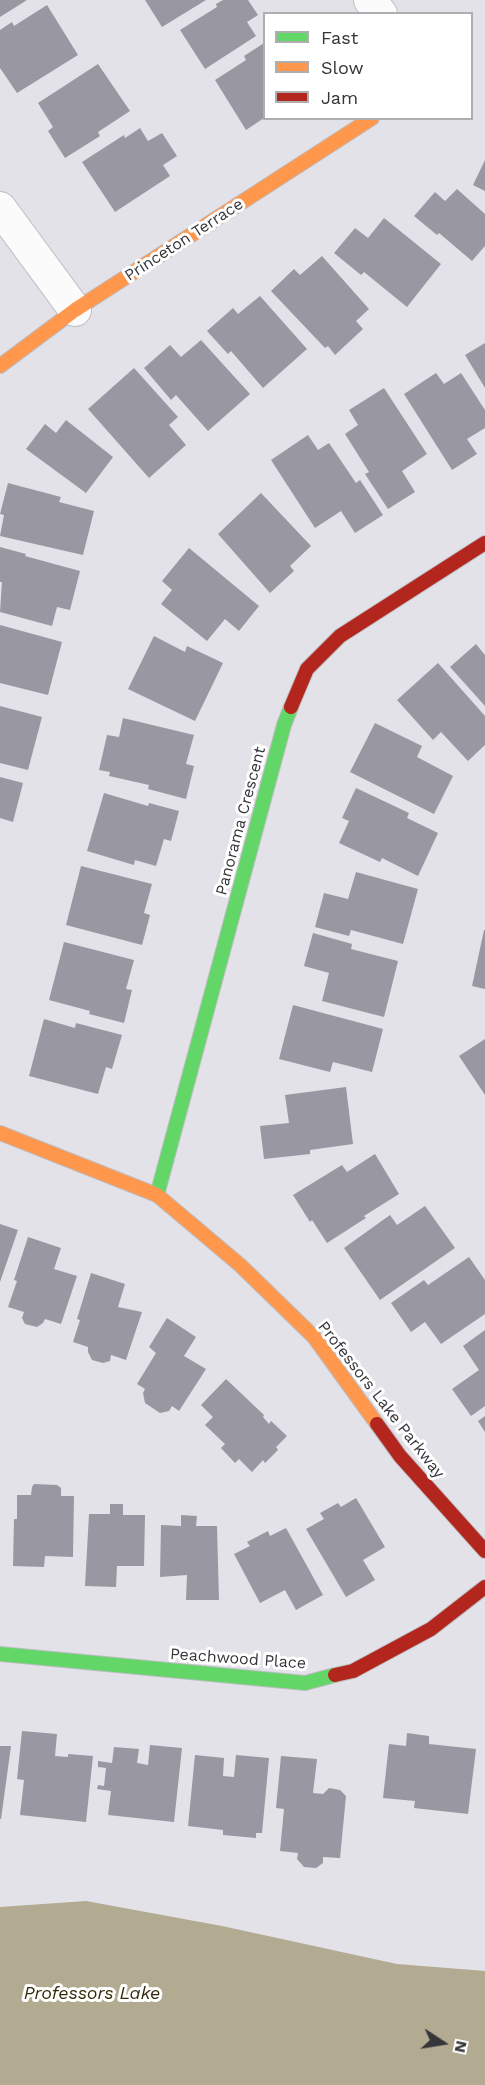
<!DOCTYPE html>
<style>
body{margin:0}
#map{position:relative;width:485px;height:2085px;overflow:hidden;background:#e2e2e8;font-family:"Work Sans",sans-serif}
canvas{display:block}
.legend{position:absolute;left:263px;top:12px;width:210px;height:108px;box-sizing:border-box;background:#fff;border:2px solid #aeaeb0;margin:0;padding:8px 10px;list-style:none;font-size:18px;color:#35353a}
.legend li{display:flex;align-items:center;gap:12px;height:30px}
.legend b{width:30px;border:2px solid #aeaeb0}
.north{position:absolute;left:413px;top:2013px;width:60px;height:60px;-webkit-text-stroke:4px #fff;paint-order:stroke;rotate:102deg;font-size:16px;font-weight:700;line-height:24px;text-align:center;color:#35353a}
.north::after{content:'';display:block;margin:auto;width:21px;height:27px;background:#35353a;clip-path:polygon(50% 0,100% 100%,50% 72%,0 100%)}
</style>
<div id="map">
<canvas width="485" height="2085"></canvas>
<ul class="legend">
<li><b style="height:8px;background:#63d668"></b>Fast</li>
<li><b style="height:8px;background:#ff974d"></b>Slow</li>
<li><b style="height:8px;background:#b3261e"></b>Jam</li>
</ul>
<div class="north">N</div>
</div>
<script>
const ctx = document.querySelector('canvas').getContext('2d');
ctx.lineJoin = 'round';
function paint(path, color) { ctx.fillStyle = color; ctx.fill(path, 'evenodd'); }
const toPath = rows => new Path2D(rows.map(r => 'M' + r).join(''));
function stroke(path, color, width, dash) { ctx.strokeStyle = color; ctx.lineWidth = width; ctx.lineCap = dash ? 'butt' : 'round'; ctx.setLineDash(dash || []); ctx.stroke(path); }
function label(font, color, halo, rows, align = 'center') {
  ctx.font = font + ' "Work Sans",sans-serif'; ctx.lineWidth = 6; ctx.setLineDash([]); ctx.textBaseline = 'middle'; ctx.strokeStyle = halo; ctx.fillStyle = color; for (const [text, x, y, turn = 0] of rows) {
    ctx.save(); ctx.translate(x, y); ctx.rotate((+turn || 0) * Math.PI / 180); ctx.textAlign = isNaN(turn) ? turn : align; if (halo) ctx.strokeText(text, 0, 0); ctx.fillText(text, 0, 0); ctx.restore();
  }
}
paint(toPath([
 [86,1901,222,1926,397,1964,485,1971,485,2085,0,2085,0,1907]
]), '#b2ab91');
paint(toPath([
 [0,0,27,0,0,17],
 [145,0,206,0,162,27],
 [223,0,248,0,258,15,247,22,256,36,205,69,180,30,217,7,216,4],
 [47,5,78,55,17,93,0,68,0,30,12,22,14,26],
 [264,43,264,118,246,130,215,80,246,60,244,56],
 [98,64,130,111,98,132,100,136,65,158,48,131,53,127,38,103],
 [140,128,148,141,162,133,177,156,163,165,170,176,115,212,82,162,124,135,125,138],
 [485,160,485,191,473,185],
 [457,189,485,214,485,246,472,261,439,233,437,235,414,216,435,192,445,201],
 [384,218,441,264,407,307,364,272,361,275,334,253,355,228,368,238],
 [322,256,369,309,356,321,363,329,335,355,328,346,325,348,271,291,294,269,300,275],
 [260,296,307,349,263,388,231,351,228,354,207,331,233,308,238,314],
 [201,340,250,394,208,431,176,395,171,400,144,368,170,345,181,357],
 [485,343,485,388,465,355],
 [134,368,178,417,169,425,186,445,149,478,88,409],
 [436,373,444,384,461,373,485,410,485,428,467,439,477,454,452,470,404,394],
 [384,388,427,454,402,471,415,492,388,509,365,474,369,472,345,434,358,425,349,410],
 [66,420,113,457,86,493,26,449,45,424,56,433],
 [308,435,318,450,329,443,356,483,360,480,383,515,355,533,341,511,315,528,271,460],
 [8,483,61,497,59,502,94,511,83,555,0,536,4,515,0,514],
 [261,493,311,546,290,566,294,571,270,593,218,534],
 [0,547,26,554,25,556,80,571,70,610,57,607,52,626,0,612,2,582,0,582],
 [189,548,259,606,239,631,225,619,207,641,161,604,172,590,162,581],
 [0,625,62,642,48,695,0,683],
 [154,636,185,652,187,646,223,663,195,721,128,689],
 [476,644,485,655,485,706,450,667],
 [438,663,485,716,485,745,468,761,441,732,433,740,397,700],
 [0,706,42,717,28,770,0,763],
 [123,718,194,735,186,764,194,766,186,799,148,789,149,785,109,776,110,772,99,770,107,735,119,737],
 [375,723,422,746,417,757,453,776,434,814,350,772],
 [0,777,23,783,13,822,0,818],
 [356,788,409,813,407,818,438,833,418,876,382,858,380,862,339,843,349,821,342,818],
 [104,793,148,806,149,803,179,811,171,841,164,839,156,866,135,860,134,865,87,851],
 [81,866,152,884,144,913,150,915,142,945,66,925],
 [356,872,418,889,403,944,351,930,349,936,315,927,324,893,348,899],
 [484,930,485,930,485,989,472,986],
 [313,933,352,944,351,949,398,961,384,1017,322,1001,329,973,304,966],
 [64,942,134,960,126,989,132,990,124,1023,89,1014,90,1011,49,1000],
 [293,1005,383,1029,372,1072,333,1062,330,1072,279,1059],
 [44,1019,75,1028,76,1023,122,1035,112,1069,106,1067,98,1094,29,1076],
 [485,1039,485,1095,459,1056],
 [346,1087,353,1144,310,1150,310,1154,264,1159,260,1126,289,1123,285,1095],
 [375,1154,399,1194,364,1216,366,1218,327,1243,312,1220,310,1222,293,1195,342,1165,347,1172],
 [425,1206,455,1248,380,1300,344,1248,390,1215,397,1225],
 [0,1224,18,1230,0,1282],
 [28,1237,61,1248,54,1269,77,1276,61,1324,45,1319,43,1323,37,1327,25,1324,22,1318,24,1312,8,1307,17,1281,14,1280],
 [469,1257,485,1280,485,1314,441,1344,425,1322,411,1332,391,1303,424,1280,428,1285],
 [91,1273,125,1284,118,1307,142,1312,126,1360,111,1355,110,1361,103,1363,92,1360,88,1352,88,1347,73,1342,80,1320,77,1319],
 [167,1318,196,1337,184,1356,206,1369,179,1411,172,1406,169,1411,160,1413,145,1403,143,1393,145,1389,137,1384,156,1353,149,1347],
 [485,1330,485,1406,471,1416,452,1389,479,1370,463,1346],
 [226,1379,264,1415,263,1417,269,1424,271,1421,287,1436,276,1447,278,1450,265,1463,263,1460,252,1472,239,1459,235,1463,221,1448,225,1444,205,1425,213,1417,201,1405],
 [485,1416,485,1432,478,1421],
 [34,1484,57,1485,61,1488,61,1496,74,1496,73,1557,45,1556,44,1567,13,1566,14,1519,17,1519,17,1495,31,1495,32,1487],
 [356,1498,385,1547,363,1560,375,1580,346,1597,306,1529,324,1519,320,1513,338,1503,341,1507],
 [110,1504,123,1504,123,1515,145,1515,144,1566,117,1566,116,1587,85,1586,89,1514,110,1514],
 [181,1515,197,1516,196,1526,217,1526,219,1600,186,1600,187,1575,160,1577,161,1525,181,1526],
 [286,1528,323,1595,296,1610,285,1590,260,1603,234,1554,250,1546,247,1542,268,1531,270,1536],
 [22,1731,57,1734,55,1756,68,1757,68,1754,93,1756,86,1822,20,1815,24,1780,17,1779],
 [407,1733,429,1736,429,1744,476,1749,468,1814,414,1808,415,1801,383,1798,389,1744,406,1746],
 [150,1745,182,1748,174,1822,108,1815,111,1791,97,1789,98,1785,104,1786,106,1768,98,1767,98,1761,112,1763,114,1747,139,1749,137,1763,148,1765],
 [0,1746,11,1746,1,1819,0,1819],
 [195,1755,224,1758,223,1776,234,1777,236,1755,269,1758,262,1833,256,1833,256,1838,223,1835,223,1830,188,1826],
 [281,1756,317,1759,313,1793,323,1794,329,1788,340,1790,346,1796,340,1858,323,1857,323,1863,316,1868,304,1867,297,1859,298,1853,280,1851,284,1809,276,1808]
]), '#9998a2');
const street = toPath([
 [370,0,381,14],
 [0,208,75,310]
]);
const fast = toPath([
 [157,1195,284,725,291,707],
 [0,1654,305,1683,335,1675]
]);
const slow = toPath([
 [0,366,75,310,372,118],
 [0,1133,157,1195,240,1265,314,1337,377,1424]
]);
const jam = toPath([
 [291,707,307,669,340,636,485,543],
 [377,1424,400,1456,485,1551],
 [335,1675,353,1671,431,1629,485,1587]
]);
stroke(street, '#bdbdc2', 34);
stroke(fast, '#bdbdc2', 16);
stroke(slow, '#bdbdc2', 16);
stroke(jam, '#bdbdc2', 16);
stroke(street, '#fbfbfc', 32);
stroke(fast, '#63d668', 14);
stroke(slow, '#ff974d', 14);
stroke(jam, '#b3261e', 14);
label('16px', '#35353a', '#fff', [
 ["Princeton Terrace",184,240,-33],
 ["Panorama Crescent",241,821,-75],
 ["Professors Lake Parkway",381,1400,52],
 ["Peachwood Place",238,1659,4]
]);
label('italic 18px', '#322a08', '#fff', [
 ["Professors Lake",92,1994]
]);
</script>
